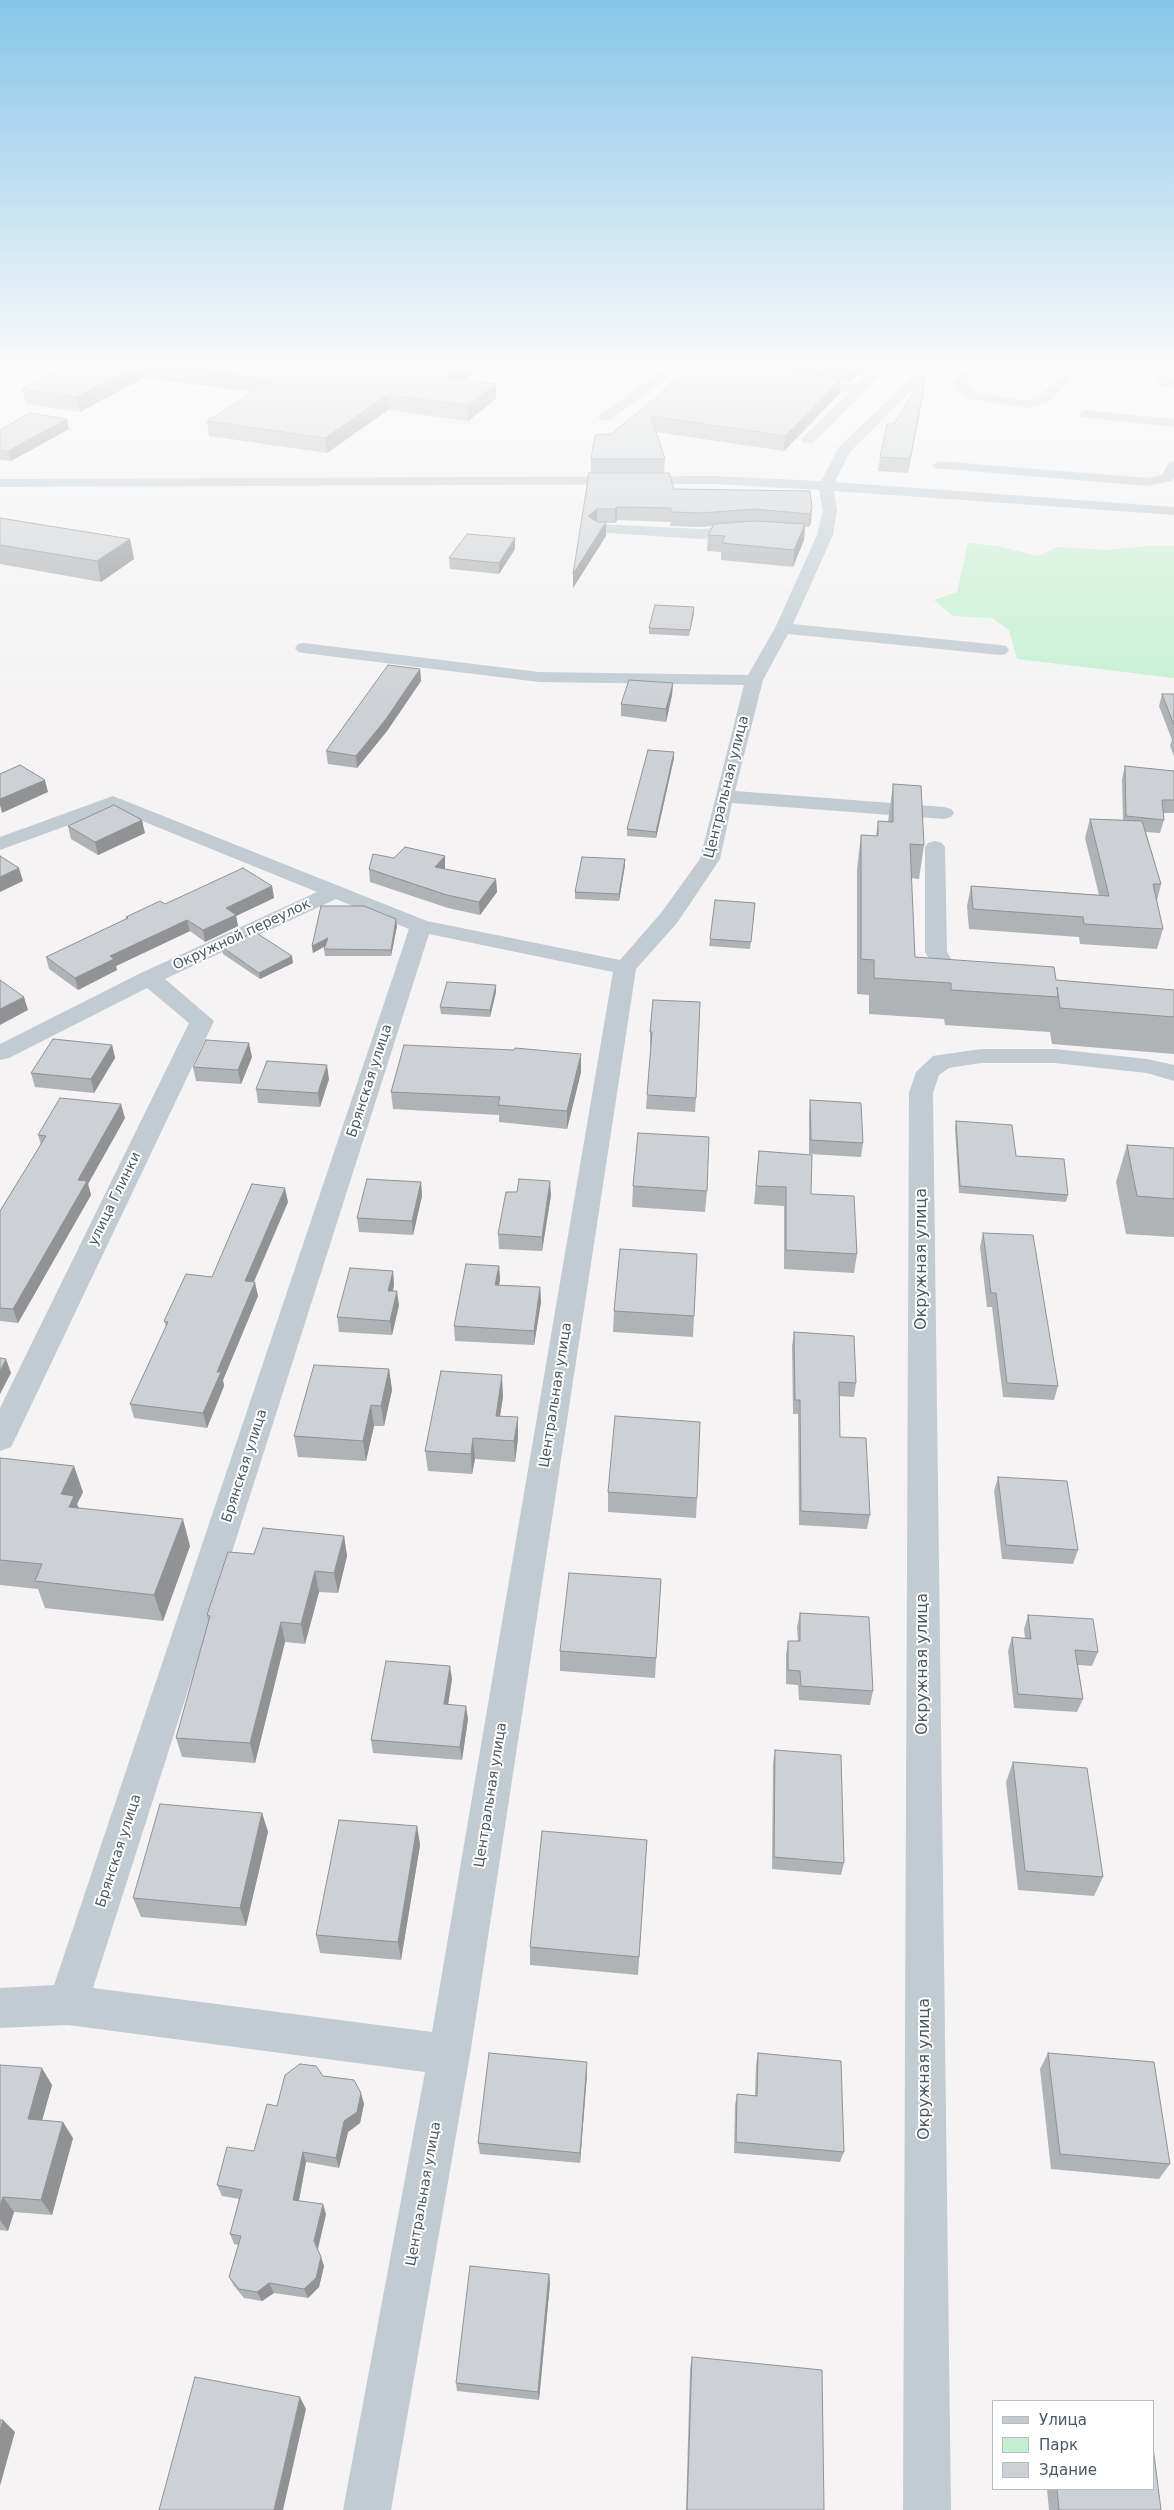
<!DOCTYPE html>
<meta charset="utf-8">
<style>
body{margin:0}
#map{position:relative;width:1174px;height:2510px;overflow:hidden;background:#f5f3f3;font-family:"DejaVu Sans",sans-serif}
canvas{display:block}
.legend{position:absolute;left:992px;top:2400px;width:162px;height:90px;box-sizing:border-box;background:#fff;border:1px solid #b7bcbf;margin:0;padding:6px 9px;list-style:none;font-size:15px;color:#4b5760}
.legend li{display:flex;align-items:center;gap:10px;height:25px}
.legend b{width:25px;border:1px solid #b7bcbf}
</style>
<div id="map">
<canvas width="1174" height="2510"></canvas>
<ul class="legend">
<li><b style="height:6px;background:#c1cbd1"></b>Улица</li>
<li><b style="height:14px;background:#c5efd2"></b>Парк</li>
<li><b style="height:14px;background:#cdd0d4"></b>Здание</li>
</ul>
</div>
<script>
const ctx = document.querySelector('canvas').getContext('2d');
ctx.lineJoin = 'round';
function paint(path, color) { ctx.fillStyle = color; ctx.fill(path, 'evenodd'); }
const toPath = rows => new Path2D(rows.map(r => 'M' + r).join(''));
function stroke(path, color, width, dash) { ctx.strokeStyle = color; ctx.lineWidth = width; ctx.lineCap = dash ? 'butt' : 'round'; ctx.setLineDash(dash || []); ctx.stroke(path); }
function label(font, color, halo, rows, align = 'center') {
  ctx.font = font + ' "DejaVu Sans",sans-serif'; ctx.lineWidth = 4; ctx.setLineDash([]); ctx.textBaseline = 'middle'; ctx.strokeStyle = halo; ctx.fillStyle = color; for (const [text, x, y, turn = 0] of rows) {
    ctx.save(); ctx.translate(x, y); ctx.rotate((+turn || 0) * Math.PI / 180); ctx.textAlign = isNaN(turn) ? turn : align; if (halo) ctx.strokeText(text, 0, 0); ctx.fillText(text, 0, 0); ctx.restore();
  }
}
paint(toPath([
 [968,543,997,546,1038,556,1057,547,1106,550,1149,546,1174,546,1174,678,1017,659,1009,630,992,618,953,616,934,600,957,592]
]), '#c5efd2');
paint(toPath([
 [657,364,692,364,726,368,732,372,726,376,680,370,610,420,600,420,598,417,600,414,666,368,657,364],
 [879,364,892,364,813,443,803,443,801,440,803,437,850,392,803,386,799,385,797,382,799,379,857,385,879,364],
 [925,364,938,364,850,452,835,482,1174,507,1174,515,834,491,837,510,833,535,793,624,1000,645,1006,646,1009,650,1006,654,1000,655,788,634,763,680,735,791,944,807,951,809,954,813,951,817,944,819,732,803,720,859,677,923,636,969,470,2055,391,2510,343,2510,425,2072,68,2025,0,2028,0,1988,54,1985,409,929,336,899,165,979,214,1021,15,1439,11,1447,0,1451,0,1408,189,1023,147,988,9,1058,0,1060,0,1044,141,973,317,892,113,809,0,850,0,837,113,796,427,921,620,960,661,913,700,859,744,685,539,682,304,653,298,652,295,648,298,644,304,643,539,672,748,675,775,628,817,535,823,510,819,490,715,484,0,487,0,479,715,476,821,481,839,447,925,364],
 [429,934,613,972,432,2032,93,1988,429,934],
 [971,364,984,364,966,384,977,393,1026,400,1040,395,1074,364,1087,364,1050,401,1027,408,968,399,953,388,952,385,953,382,971,364],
 [1166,364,1174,364,1174,373,1171,379,1174,379,1174,387,1159,385,1157,382,1166,364],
 [1085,410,1174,419,1174,427,1080,417,1078,414,1085,410],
 [939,461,1147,478,1162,475,1169,462,1174,461,1174,478,1172,481,1147,486,934,468,932,465,939,461],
 [598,524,701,529,746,526,754,531,746,536,701,539,593,532,590,529,593,526,598,524],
 [935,841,942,843,945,847,947,952,952,960,967,967,980,969,983,974,980,979,962,980,935,969,925,952,925,847,928,843,935,841],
 [981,1049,1055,1049,1147,1059,1174,1065,1174,1081,1147,1073,1055,1063,981,1063,949,1068,939,1075,933,1093,951,2510,903,2510,909,1093,916,1072,933,1056,981,1049]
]), '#c1cbd1');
paint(toPath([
 [50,364,486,364,464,380,496,384,496,399,468,421,388,410,327,453,209,436,207,421,253,392,143,378,80,412,26,404,22,389,67,366],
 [694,364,875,364,864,375,858,374,850,382,841,381,840,393,784,451,656,432,665,459,664,473,674,489,810,491,811,522,809,527,805,527,804,540,793,567,721,560,721,552,707,551,708,535,712,526,701,527,670,526,671,522,617,520,615,523,606,523,606,536,573,588,573,574,591,473,591,459,611,434,664,392,664,389],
 [925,378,924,390,908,473,878,471,880,457,894,424],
 [69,429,11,461,0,460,0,430],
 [0,518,130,539,134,559,101,582,0,564],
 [515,549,499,574,450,569,449,558],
 [694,613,689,636,649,634,649,628],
 [420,669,421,681,387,731,357,768,328,764,326,751],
 [673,683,672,695,666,722,621,716,621,704],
 [1162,694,1174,694,1174,756,1170,746,1172,740,1159,706],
 [674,758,656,838,627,836,627,829],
 [1125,766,1174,771,1174,813,1163,813,1164,820,1160,833,1146,832,1161,884,1157,901,1163,929,1157,949,1080,944,1079,937,969,929,967,906,971,886,1099,895,1085,838,1090,819,1123,820,1122,779],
 [893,784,924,845,919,879,911,878,915,957,1056,980,1174,990,1174,1054,1052,1044,1050,1032,945,1025,944,1019,869,1014,869,995,857,994,857,869,861,835,876,836,878,821,888,822],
 [68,826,145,833,98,855,71,839],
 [445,856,445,869,496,879,497,892,480,915,448,908,370,882,369,869,394,858],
 [625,859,625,865,619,901,575,899,575,892],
 [272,886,274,898,236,916,238,926,205,942,190,931,116,966,117,970,78,990,49,969,46,957,126,919,126,917,165,904],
 [755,903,750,949,709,946,710,939],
 [397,926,391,956,325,956,324,949,325,946,313,953,312,946],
 [222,947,293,963,260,979,223,954],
 [496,985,496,992,490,1017,441,1014,440,1007],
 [653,1000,696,1098,695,1112,646,1109,651,1046,650,1046,650,1032],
 [112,1045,115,1058,94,1093,35,1087,31,1073],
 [581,1054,581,1072,567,1129,499,1122,499,1115,393,1109,391,1092],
 [252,1057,241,1084,196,1081,193,1067],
 [329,1079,320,1107,258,1103,256,1089],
 [810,1100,863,1143,861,1157,809,1154,809,1114],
 [125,1118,88,1184,91,1195,18,1323,0,1321,0,1211,41,1145,38,1135],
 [956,1121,1016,1156,1068,1195,1066,1202,959,1193,955,1128],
 [1127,1145,1174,1148,1174,1237,1126,1234,1116,1182],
 [759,1151,811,1194,857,1254,854,1273,784,1269,784,1206,754,1204],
 [421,1182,422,1196,413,1235,359,1232,357,1218],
 [633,1186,707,1191,705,1212,632,1207],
 [517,1192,551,1195,542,1251,499,1249,498,1234],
 [288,1202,254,1282,258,1296,223,1380,224,1386,207,1428,134,1418,130,1404,166,1327,164,1321,212,1277],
 [983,1233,1058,1386,1054,1400,1003,1397,992,1307,987,1307,980,1247],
 [697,1254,693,1337,613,1332,614,1311],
 [499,1266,500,1280,499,1285,540,1287,541,1302,534,1345,455,1341,454,1326],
 [393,1271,394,1285,393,1291,399,1305,392,1335,339,1332,337,1317],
 [794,1332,856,1383,854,1397,839,1396,840,1437,870,1515,867,1529,799,1525,798,1414,793,1414,792,1346],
 [389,1369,392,1390,384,1426,374,1426,366,1461,298,1457,294,1436],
 [503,1396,500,1416,518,1438,515,1462,475,1459,472,1474,428,1471,425,1451],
 [0,1458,83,1492,77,1504,79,1508,190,1546,163,1621,45,1608,38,1589,0,1585],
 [998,1477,1078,1550,1073,1564,1002,1559,994,1491],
 [608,1492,697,1498,696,1518,608,1512],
 [344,1536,347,1556,338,1593,319,1592,305,1644,285,1642,255,1763,182,1757,176,1738,208,1622,207,1615,254,1554],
 [661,1579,655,1678,560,1671,560,1651],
 [800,1613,873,1691,870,1705,799,1700,798,1685,786,1684,786,1654,788,1641,798,1641,797,1627],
 [1028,1615,1098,1652,1092,1666,1078,1665,1083,1699,1077,1712,1014,1708,1008,1651,1012,1637,1025,1638,1024,1629],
 [452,1679,448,1704,468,1719,462,1760,373,1753,371,1740],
 [775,1750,844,1863,841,1875,772,1869,773,1763],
 [1013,1762,1103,1877,1094,1896,1018,1890,1006,1782],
 [262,1813,268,1832,246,1926,141,1917,133,1898],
 [417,1826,420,1845,401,1960,320,1953,316,1935],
 [647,1840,638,1975,530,1965,530,1947],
 [758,2053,844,2152,840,2162,734,2153,735,2105,737,2094,755,2096,756,2065],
 [1048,2053,1170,2164,1159,2179,1051,2169,1040,2069],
 [0,2065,52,2085,42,2120,73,2138,52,2215,14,2212,8,2231,0,2230],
 [587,2074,580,2163,480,2154,478,2143],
 [323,2076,364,2104,360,2123,348,2132,339,2168,306,2162,299,2201,326,2214,318,2250,324,2266,319,2287,308,2298,274,2293,262,2301,244,2298,234,2286,229,2277,238,2245,234,2244,230,2234,239,2199,222,2196,217,2185,254,2151,277,2106],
 [549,2274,550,2283,539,2400,457,2391,456,2383],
 [692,2357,824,2510,686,2510,690,2369],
 [1047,2489,1153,2489,1161,2510,1049,2510]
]), '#b0b3b6');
paint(toPath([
 [138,364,140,364,143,378,80,412,77,397],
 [465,364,486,364,447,392,446,378],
 [856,364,859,364,858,374,850,382,852,368],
 [866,364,875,364,864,375],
 [842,378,840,393,784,451,785,436],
 [925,378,924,390,908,473,910,459],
 [496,384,496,399,468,421,468,405],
 [387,395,388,410,327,453,325,438],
 [67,419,69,429,11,461,8,451],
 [617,507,617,520,615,523,615,509],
 [812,508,811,522,809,527,810,514],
 [597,509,597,522,588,516],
 [606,522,606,536,573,588,573,574],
 [805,524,804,540,793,567,794,550],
 [515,538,515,549,499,574,499,563],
 [130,539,134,559,101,582,97,561],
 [694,607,694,613,689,636,690,630],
 [420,669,421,681,387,731,357,768,356,756],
 [673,683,672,695,666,722,666,709],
 [674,752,674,758,656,838,656,832],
 [45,780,48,792,2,813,0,805,0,799],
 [142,820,145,833,98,855,95,842],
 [445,856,445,869,435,867],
 [625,859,625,865,619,901,619,894],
 [19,868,23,881,0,892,0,877],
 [496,879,497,892,480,915,479,902],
 [272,886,274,898,236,916,238,926,205,942,203,930,226,908],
 [396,919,397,926,391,956,391,950],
 [187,920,190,931,116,966,117,970,78,990,75,978,110,956],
 [328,938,329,944,313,953,312,946],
 [292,956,293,963,260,979,259,973],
 [496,985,496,992,490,1017,490,1010],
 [24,997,28,1010,0,1025,0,1009],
 [249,1043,252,1057,241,1084,238,1070],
 [112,1045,115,1058,94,1093,91,1079],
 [581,1054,581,1072,567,1129,567,1111],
 [327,1065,329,1079,320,1107,318,1093],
 [121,1104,125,1118,88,1184,91,1195,18,1323,13,1309,78,1180],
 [550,1181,551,1195,542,1251,542,1237],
 [421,1182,422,1196,413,1235,412,1221],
 [285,1188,288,1202,248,1295,245,1281],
 [499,1266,500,1280,496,1299,495,1285],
 [393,1271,394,1285,390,1305,388,1291],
 [255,1282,258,1296,223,1380,224,1386,207,1428,203,1413,217,1372],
 [540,1287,541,1302,534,1345,534,1331],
 [397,1291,399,1305,392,1335,390,1321],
 [6,1359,11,1373,0,1394,0,1371],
 [389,1369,392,1390,384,1426,381,1406],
 [502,1375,503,1396,497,1437,496,1416],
 [371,1405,374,1426,366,1461,363,1441],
 [518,1417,518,1438,515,1462,514,1441],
 [473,1438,475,1459,472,1474,471,1454],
 [74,1466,83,1492,77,1504,84,1522,72,1515,61,1494],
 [183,1519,190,1546,163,1621,154,1595],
 [344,1536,347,1556,338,1593,334,1573],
 [315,1571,319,1592,305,1644,301,1624],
 [281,1622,285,1642,255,1763,250,1743],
 [450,1666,452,1679,446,1718,444,1704],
 [466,1706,468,1719,462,1760,460,1747],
 [262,1813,268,1832,246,1926,240,1908],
 [417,1826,420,1845,401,1960,398,1942],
 [587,2062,587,2074,580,2163,580,2153],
 [42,2068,52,2085,38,2135,28,2119],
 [361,2093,364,2104,360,2123,348,2132,339,2168,336,2158,344,2121],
 [63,2122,73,2138,52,2215,41,2200],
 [303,2152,306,2162,297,2210,293,2200],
 [3,2197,14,2212,8,2231,0,2220,0,2206],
 [323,2204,326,2214,317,2251,314,2241],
 [321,2257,324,2266,319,2287,308,2298,304,2289],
 [549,2274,550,2283,539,2400,538,2392],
 [269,2283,274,2293,262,2301,257,2292],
 [300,2397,306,2409,283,2510,274,2510],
 [3,2420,15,2432,0,2486,0,2431]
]), '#909294');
const building = toPath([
 [71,364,138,364,77,397,22,389,71,364],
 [148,364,465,364,446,378,496,384,468,405,387,395,325,438,207,421,273,380,148,364],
 [694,364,730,364,842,378,785,436,651,416,665,459,591,459,595,435,611,434,667,389,664,389,694,364],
 [820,364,856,364,852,368,820,364],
 [923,377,925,378,910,459,880,457,887,424,894,424,923,377],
 [30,413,67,419,8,451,0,450,0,430,30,413],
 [589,473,669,473,674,489,810,491,812,508,810,514,754,509,702,513,671,512,671,508,617,507,615,509,597,509,588,516,597,522,606,522,573,574,589,473],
 [0,518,130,539,97,561,0,545,0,518],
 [754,521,805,524,794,550,722,543,725,536,708,535,714,524,754,521],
 [467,534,515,538,499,563,449,558,467,534],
 [655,605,694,607,690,630,649,628,655,605],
 [388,665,420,669,386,719,356,756,326,751,388,665],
 [629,680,673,683,666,709,621,704,629,680],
 [1162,694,1174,694,1174,725,1162,694],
 [648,750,674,752,656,832,627,829,648,750],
 [20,765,45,780,0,799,0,774,20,765],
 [1125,766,1174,771,1174,800,1162,800,1164,820,1126,816,1125,766],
 [893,784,921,786,924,845,910,844,915,957,1054,967,1056,980,1174,990,1174,1017,1060,1008,1057,987,1058,997,951,990,951,983,874,978,874,960,861,959,861,835,878,836,878,821,893,822,893,784],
 [114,805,142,820,95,842,68,826,114,805],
 [1090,819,1142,821,1161,884,1153,884,1163,929,1084,924,1083,917,973,909,971,886,1109,896,1090,819],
 [405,847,445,856,435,867,496,879,479,902,447,895,369,869,373,854,394,858,405,847],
 [0,856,19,868,0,877,0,856],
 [582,857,625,859,619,894,575,892,582,857],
 [243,868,272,886,226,908,236,915,203,930,187,920,110,956,114,959,75,978,46,957,128,918,126,917,160,901,165,904,243,868],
 [715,900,755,903,751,942,710,939,715,900],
 [321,906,364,906,396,919,391,950,324,949,328,938,312,946,321,906],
 [255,932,292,956,259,973,222,947,255,932],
 [0,980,24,997,0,1009,0,980],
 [447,982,496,985,490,1010,440,1007,447,982],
 [653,1000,700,1002,696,1098,647,1095,652,1032,650,1032,653,1000],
 [53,1039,112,1045,91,1079,31,1073,53,1039],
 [206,1040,249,1043,238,1070,193,1067,206,1040],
 [404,1045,514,1050,515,1048,581,1054,567,1111,498,1105,500,1097,391,1092,404,1045],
 [267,1061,327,1065,318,1093,256,1089,267,1061],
 [60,1098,121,1104,78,1180,87,1181,13,1309,0,1308,0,1211,46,1136,38,1135,60,1098],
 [810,1100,861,1103,863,1143,811,1140,810,1100],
 [956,1121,1012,1125,1016,1156,1064,1159,1068,1195,960,1186,956,1121],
 [638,1133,709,1137,707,1191,633,1186,638,1133],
 [1127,1145,1174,1148,1174,1199,1137,1196,1127,1145],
 [759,1151,812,1155,811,1194,854,1196,857,1254,786,1250,786,1187,756,1186,759,1151],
 [367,1179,421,1182,412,1221,357,1218,367,1179],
 [519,1179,550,1181,542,1237,498,1234,506,1192,517,1192,519,1179],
 [252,1184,285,1188,245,1281,255,1282,217,1372,221,1372,203,1413,130,1404,168,1322,164,1321,186,1274,212,1277,252,1184],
 [983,1233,1033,1235,1058,1386,1007,1383,996,1293,991,1293,983,1233],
 [620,1249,697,1254,694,1316,614,1311,620,1249],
 [466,1264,499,1266,495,1285,540,1287,534,1331,454,1326,466,1264],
 [350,1268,393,1271,388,1291,397,1291,390,1321,337,1317,350,1268],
 [794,1332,854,1336,856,1383,839,1382,840,1437,866,1438,870,1515,801,1511,800,1400,795,1400,794,1332],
 [0,1358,6,1359,0,1371,0,1358],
 [314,1365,389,1369,381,1406,371,1405,363,1441,294,1436,314,1365],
 [441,1371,502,1375,496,1416,518,1417,514,1441,473,1438,471,1454,425,1451,441,1371],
 [615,1416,700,1422,697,1498,608,1492,615,1416],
 [0,1458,74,1466,61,1494,74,1496,69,1507,183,1519,154,1595,35,1581,42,1564,0,1560,0,1458],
 [998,1477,1067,1481,1078,1550,1006,1545,998,1477],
 [263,1528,344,1536,334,1573,315,1571,301,1624,281,1622,250,1743,176,1738,210,1616,207,1615,228,1552,254,1554,263,1528],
 [569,1573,661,1579,656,1658,560,1651,569,1573],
 [800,1613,869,1617,873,1691,801,1686,800,1671,788,1670,788,1641,800,1641,800,1613],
 [1028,1615,1093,1619,1098,1652,1075,1650,1083,1699,1018,1694,1012,1637,1031,1639,1028,1615],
 [386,1661,450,1666,444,1704,466,1706,460,1747,371,1740,386,1661],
 [775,1750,841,1755,844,1863,774,1857,775,1750],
 [1013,1762,1087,1768,1103,1877,1025,1871,1013,1762],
 [160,1804,262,1813,240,1908,133,1898,160,1804],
 [339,1820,417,1826,398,1942,316,1935,339,1820],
 [542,1831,647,1840,639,1957,530,1947,542,1831],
 [489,2053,587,2062,580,2153,478,2143,489,2053],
 [758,2053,841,2061,844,2152,736,2142,737,2094,757,2096,758,2053],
 [1048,2053,1154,2062,1170,2164,1060,2154,1048,2053],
 [300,2064,316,2066,323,2076,354,2080,361,2093,357,2112,344,2121,336,2158,303,2152,293,2200,323,2204,314,2241,321,2257,316,2278,304,2289,269,2283,257,2292,239,2289,229,2277,241,2236,230,2234,242,2190,217,2185,227,2147,254,2151,267,2104,277,2106,285,2075,300,2064],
 [0,2065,42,2068,28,2119,63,2122,41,2200,3,2197,0,2206,0,2065],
 [470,2266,549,2274,538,2392,456,2383,470,2266],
 [692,2357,822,2370,824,2510,687,2510,692,2357],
 [195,2377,300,2397,274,2510,159,2510,195,2377],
 [0,2420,3,2420,0,2431,0,2420],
 [1153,2447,1161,2510,1059,2510,1057,2489,1153,2489,1153,2447]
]);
paint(building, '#cdd0d4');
stroke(building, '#909294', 1);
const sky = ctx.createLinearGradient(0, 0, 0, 715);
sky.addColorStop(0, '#86c5e8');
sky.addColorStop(0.51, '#fafafa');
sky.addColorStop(1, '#fafafa00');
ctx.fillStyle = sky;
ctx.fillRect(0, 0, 1174, 715);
label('14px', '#4b5760', '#fff', [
 ["Центральная улица",727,787,-76],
 ["Окружной переулок",242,935,-25],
 ["Брянская улица",370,1081,-72],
 ["улица Глинки",115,1199,-64],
 ["Центральная улица",556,1395,-81],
 ["Брянская улица",245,1466,-72],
 ["Центральная улица",491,1795,-81],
 ["Брянская улица",119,1851,-72],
 ["Центральная улица",424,2194,-80]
]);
label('16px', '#4b5760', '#fff', [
 ["Окружная улица",922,1259,-90],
 ["Окружная улица",923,1664,-90],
 ["Окружная улица",925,2069,-90]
]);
</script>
